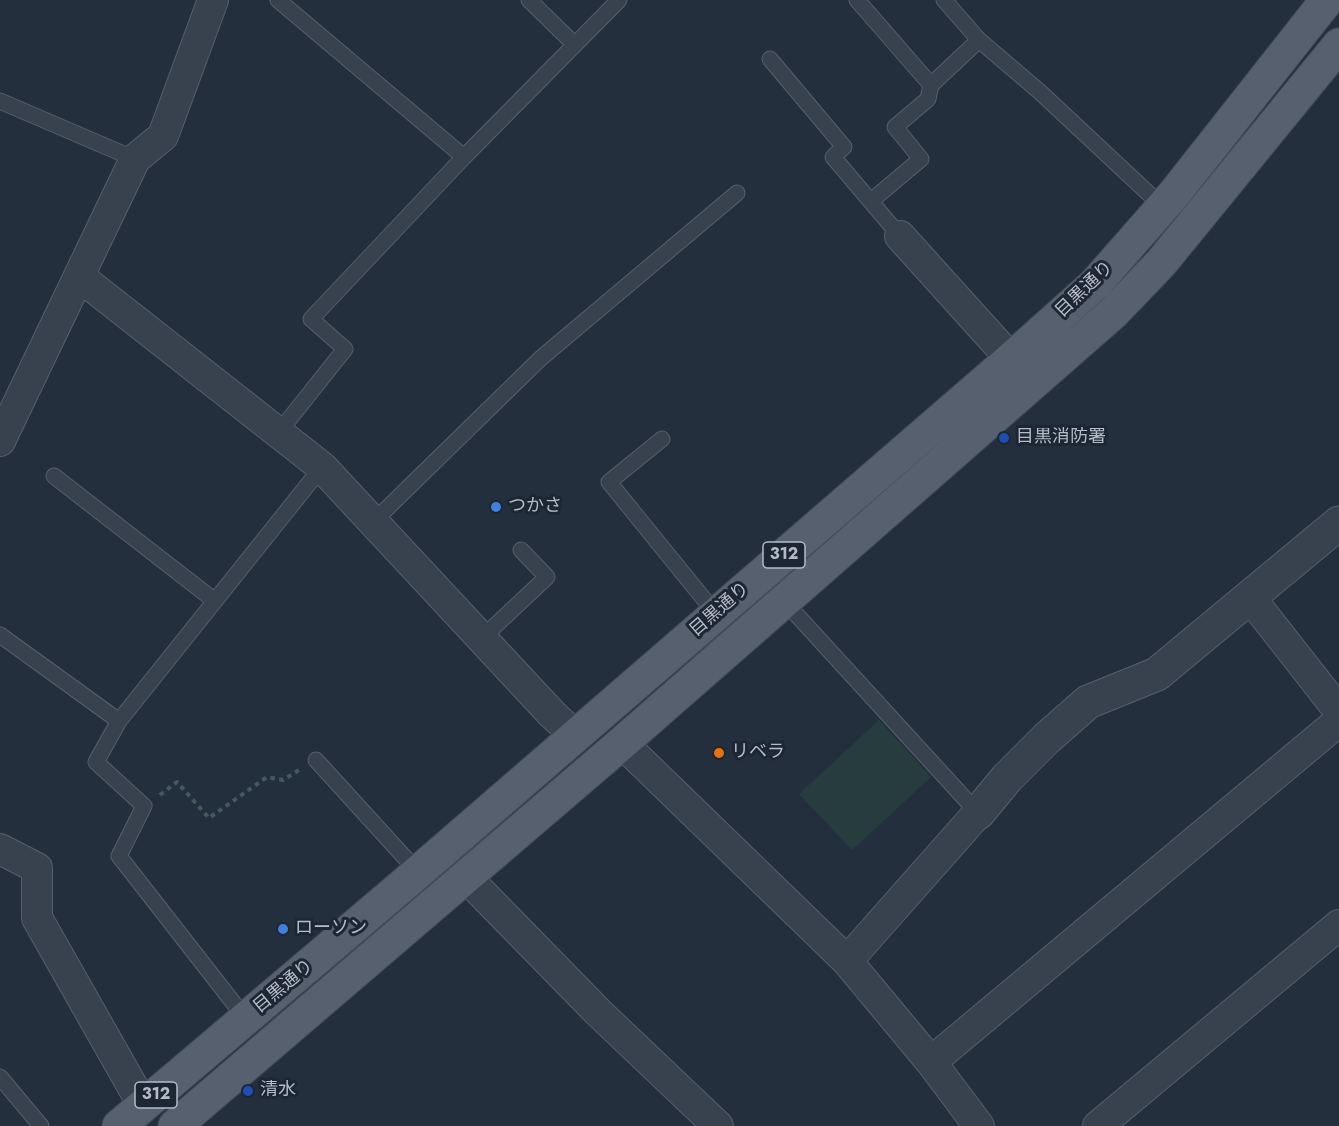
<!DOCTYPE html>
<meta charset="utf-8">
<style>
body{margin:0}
canvas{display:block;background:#242f3e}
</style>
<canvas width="1339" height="1126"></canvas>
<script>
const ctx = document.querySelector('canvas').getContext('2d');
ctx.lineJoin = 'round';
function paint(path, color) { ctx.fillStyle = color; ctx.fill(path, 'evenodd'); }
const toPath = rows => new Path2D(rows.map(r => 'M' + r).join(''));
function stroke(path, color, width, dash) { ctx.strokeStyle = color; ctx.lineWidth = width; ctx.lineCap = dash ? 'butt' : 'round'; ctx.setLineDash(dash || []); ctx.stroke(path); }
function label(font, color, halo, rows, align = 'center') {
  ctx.font = font + ' Jost,"Noto Sans JP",sans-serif'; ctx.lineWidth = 6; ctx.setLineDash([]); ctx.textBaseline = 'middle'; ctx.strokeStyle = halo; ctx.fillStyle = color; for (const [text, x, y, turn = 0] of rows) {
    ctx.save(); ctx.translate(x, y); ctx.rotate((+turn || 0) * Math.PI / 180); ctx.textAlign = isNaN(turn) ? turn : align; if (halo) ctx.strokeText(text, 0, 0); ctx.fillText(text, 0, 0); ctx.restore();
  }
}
paint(toPath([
 [879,720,931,777,852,850,799,794]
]), '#263c3f');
const service = toPath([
 [278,0,464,157],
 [529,0,574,44],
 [857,0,931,85,979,40,1040,92,1163,207],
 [944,0,979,40],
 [770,59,844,147,833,157,900,236],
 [0,101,135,159],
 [871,201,921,159,895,127,928,99,931,85],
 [279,432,345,349,311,319,464,157,619,0],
 [662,439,609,482,716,614],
 [54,476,215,601],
 [373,522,541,358,737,193],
 [784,601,978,813],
 [0,635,119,721],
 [482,638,547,577,521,550],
 [316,760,418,872],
 [246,1019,119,856,144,806,96,762,119,721,322,467],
 [0,1077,41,1126]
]);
const minor = toPath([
 [900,236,1011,359],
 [80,277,322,467,552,714,575,735],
 [0,441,135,159,163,136,213,0],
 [1249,596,1339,711],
 [622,743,847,961,931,1062,979,1126],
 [0,849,37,868,37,918,143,1105],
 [466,877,598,1012,718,1126],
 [847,961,978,813],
 [931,1062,1339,721],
 [1098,1126,1339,925]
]);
const tertiary = toPath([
 [978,813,1007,778,1047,738,1088,702,1157,674,1339,523]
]);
const primary = toPath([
 [119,1126,402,886,1011,359,1095,284,1174,194,1327,0],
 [175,1126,622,743,1114,312,1161,263,1339,45]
]);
stroke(service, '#565f6c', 17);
stroke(minor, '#565f6c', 32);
stroke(tertiary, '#565f6c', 35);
stroke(primary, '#414a57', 35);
stroke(toPath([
 [160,795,177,782,209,818,267,777,283,780,299,770]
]), '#44595c', 4, [4.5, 4.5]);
stroke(service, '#38414e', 15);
stroke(minor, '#38414e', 30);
stroke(tertiary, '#38414e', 33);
stroke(primary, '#56606e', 33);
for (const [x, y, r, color] of [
 [1004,438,6,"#1a4fb4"],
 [496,507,6,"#3f7fe0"],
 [719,753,6,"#e8710a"],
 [283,929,6,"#3f7fe0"],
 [248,1091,6,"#1a4fb4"]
]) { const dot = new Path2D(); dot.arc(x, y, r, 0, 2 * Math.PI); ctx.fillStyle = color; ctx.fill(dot); stroke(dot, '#1d2633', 2); }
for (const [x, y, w] of [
 [784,555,42],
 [156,1095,42]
]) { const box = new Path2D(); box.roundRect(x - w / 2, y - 13, w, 26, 4.5); ctx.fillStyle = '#1d2633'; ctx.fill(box); stroke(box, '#b4bcc9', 1.5); }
label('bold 16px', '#b4bcc9', null, [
 ["312",784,555],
 ["312",156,1095]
]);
label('18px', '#b4bcc9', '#1d2633', [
 ["目黒通り",1085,290,-44],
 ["目黒通り",720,610,-41],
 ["目黒通り",284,987,-40]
]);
label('18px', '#b4bcc9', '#1d2633', [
 ["目黒消防署",1016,438],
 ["つかさ",508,507],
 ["リベラ",731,753],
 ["ローソン",295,929],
 ["清水",260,1091]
], 'left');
</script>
